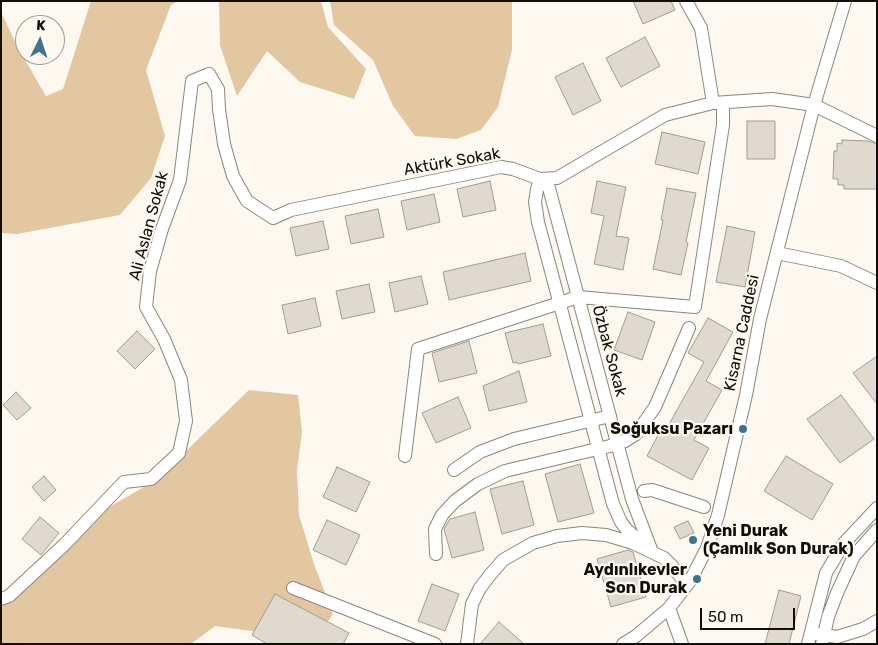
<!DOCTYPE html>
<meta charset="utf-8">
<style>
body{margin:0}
#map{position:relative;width:878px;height:645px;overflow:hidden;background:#fef9f0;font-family:Rubik,sans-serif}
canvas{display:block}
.frame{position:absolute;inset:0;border:2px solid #100e0a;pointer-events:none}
.north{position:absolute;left:15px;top:15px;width:50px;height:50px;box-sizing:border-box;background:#fef9f0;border:1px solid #9f9b94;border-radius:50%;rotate:4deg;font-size:14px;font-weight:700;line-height:20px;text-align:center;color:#100e0a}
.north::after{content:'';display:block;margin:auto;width:18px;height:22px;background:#39758c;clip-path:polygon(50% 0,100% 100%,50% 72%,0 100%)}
.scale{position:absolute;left:700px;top:608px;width:95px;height:22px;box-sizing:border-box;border:2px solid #100e0a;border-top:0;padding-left:6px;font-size:15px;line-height:18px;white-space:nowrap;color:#100e0a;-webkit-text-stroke:4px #fef9f0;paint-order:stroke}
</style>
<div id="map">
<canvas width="878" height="645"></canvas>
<div class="frame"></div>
<div class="north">K</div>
<div class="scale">50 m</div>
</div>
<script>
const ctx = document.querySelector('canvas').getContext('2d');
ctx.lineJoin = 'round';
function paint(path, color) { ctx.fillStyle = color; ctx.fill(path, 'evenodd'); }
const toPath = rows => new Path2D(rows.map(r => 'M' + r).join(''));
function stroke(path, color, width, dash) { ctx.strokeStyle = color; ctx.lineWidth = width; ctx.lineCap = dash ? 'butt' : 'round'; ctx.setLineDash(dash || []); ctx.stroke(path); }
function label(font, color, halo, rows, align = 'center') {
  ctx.font = font + ' Rubik,sans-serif'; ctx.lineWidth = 4.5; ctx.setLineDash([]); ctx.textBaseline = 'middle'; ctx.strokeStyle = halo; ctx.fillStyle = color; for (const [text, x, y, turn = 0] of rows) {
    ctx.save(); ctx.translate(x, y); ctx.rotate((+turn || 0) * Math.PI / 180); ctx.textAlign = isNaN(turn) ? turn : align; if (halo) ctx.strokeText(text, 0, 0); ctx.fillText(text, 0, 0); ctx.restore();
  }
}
paint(toPath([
 [91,1,179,1,171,5,146,70,165,136,151,178,120,215,17,234,1,233,1,12,18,48,46,96,63,89],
 [219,1,321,1,328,27,366,69,354,99,300,82,267,51,237,96,220,45],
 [330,1,512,1,512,50,498,107,481,130,456,139,415,136,393,106,373,60,334,25],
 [249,390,298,395,302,432,297,470,299,515,314,564,333,614,313,644,281,635,215,626,191,644,1,644,1,596,85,521,156,480]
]), '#e2c7a1');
const building = toPath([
 [633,1,671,1,675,10,643,24,633,1],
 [645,37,660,66,621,87,606,58,645,37],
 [583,63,601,101,573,115,555,77,583,63],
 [747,121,775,121,775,159,747,159,747,121],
 [662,132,705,142,698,174,655,164,662,132],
 [842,140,868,141,877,144,877,189,844,189,844,185,838,185,838,179,833,179,834,151,837,151,837,143,842,144,842,140],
 [490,181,496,210,463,217,457,189,490,181],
 [597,181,626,187,616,236,629,238,623,270,594,264,604,216,591,213,597,181],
 [667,188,696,193,686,242,688,243,681,275,653,269,663,220,661,220,667,188],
 [434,194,440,222,407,230,401,201,434,194],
 [378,209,384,237,351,244,345,216,378,209],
 [323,221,329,249,296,256,290,228,323,221],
 [727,226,755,232,745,287,716,282,727,226],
 [525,253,531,281,449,300,443,272,525,253],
 [421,276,428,304,395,312,389,283,421,276],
 [369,284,375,312,342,319,336,291,369,284],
 [315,298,321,326,288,334,282,305,315,298],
 [628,312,655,322,642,360,614,350,628,312],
 [708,318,733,332,706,381,722,390,694,440,709,448,692,480,647,456,664,424,668,426,704,362,688,353,708,318],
 [543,324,551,356,518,364,517,362,513,363,505,333,543,324],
 [137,331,155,349,135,369,117,351,137,331],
 [469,341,477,373,439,382,432,353,469,341],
 [877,356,877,404,853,373,877,356],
 [519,371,527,402,489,411,483,386,519,371],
 [16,392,31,408,17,420,3,405,16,392],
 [841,395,874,439,840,463,807,419,841,395],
 [458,397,471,428,436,443,422,413,458,397],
 [786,456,833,484,812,520,764,491,786,456],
 [580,464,594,513,558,522,545,474,580,464],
 [337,467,370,482,356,512,323,497,337,467],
 [44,476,56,490,44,501,32,487,44,476],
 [523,481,534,525,502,534,490,489,523,481],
 [475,512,484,550,452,558,444,529,450,519,475,512],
 [40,517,59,533,41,555,22,539,40,517],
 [327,520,360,535,346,565,313,550,327,520],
 [688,521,694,533,680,539,674,527,688,521],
 [628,550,633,552,646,597,611,607,597,559,628,550],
 [432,584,459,594,445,631,418,621,432,584],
 [779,590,801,596,789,644,765,644,779,590],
 [275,594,349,633,343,644,267,644,252,635,275,594],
 [499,622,524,644,480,644,499,622]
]);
paint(building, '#e0d9cf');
stroke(building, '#a29b92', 1);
const minor = toPath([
 [686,1,701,28,713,103],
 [540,179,549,188,632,499,652,552,627,530,621,522,613,504,538,222,535,202,537,189,540,179],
 [777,253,841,266,877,283],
 [405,456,418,349,578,297,695,307,723,125,723,103],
 [454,470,480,452,514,439,610,416],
 [644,491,652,490,704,507],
 [436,554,435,529,442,515,455,501,478,484,505,471,610,446,625,441,636,434,655,407,689,328],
 [293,588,435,644],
 [1,599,9,596,64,545,124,482,151,479,179,453,186,421,181,380,164,339,146,307,150,271,162,229,180,180,192,81,209,74,218,89,219,109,224,144,233,176,247,201,273,218,291,210,501,167,513,169,540,179,557,178,665,115,713,103,772,99,814,105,877,136],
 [669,608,682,644],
 [817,634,837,637,863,629,877,621],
 [467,644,472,604,480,588,490,575,503,560,533,543,557,536,582,533,606,535,633,543,664,558,672,566,687,585],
 [623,644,636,636,669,608,690,581,707,548,718,515,746,395,760,319,814,105,845,1],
 [808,644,826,573,844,543,877,508],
 [822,644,828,617,837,593,854,556,877,530]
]);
stroke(minor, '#8c857c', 14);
stroke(minor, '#fff', 12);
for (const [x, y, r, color] of [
 [743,429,5,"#39758c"],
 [693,540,5,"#39758c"],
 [697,579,5,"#39758c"]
]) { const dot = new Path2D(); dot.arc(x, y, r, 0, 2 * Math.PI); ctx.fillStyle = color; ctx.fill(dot); stroke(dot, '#fef9f0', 2); }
label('16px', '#100e0a', '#fef9f0', [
 ["Aktürk Sokak",452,162,-10],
 ["Ali Aslan Sokak",149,226,-75],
 ["Kisarna Caddesi",742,333,-78],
 ["Özbak Sokak",609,351,75]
]);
label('bold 16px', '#100e0a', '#fef9f0', [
 ["Soğuksu Pazarı",733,429],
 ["Yeni Durak",703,531,"left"],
 ["(Çamlık Son Durak)",703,549,"left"],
 ["Aydınlıkevler",687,570],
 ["Son Durak",687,588]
], 'right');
</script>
